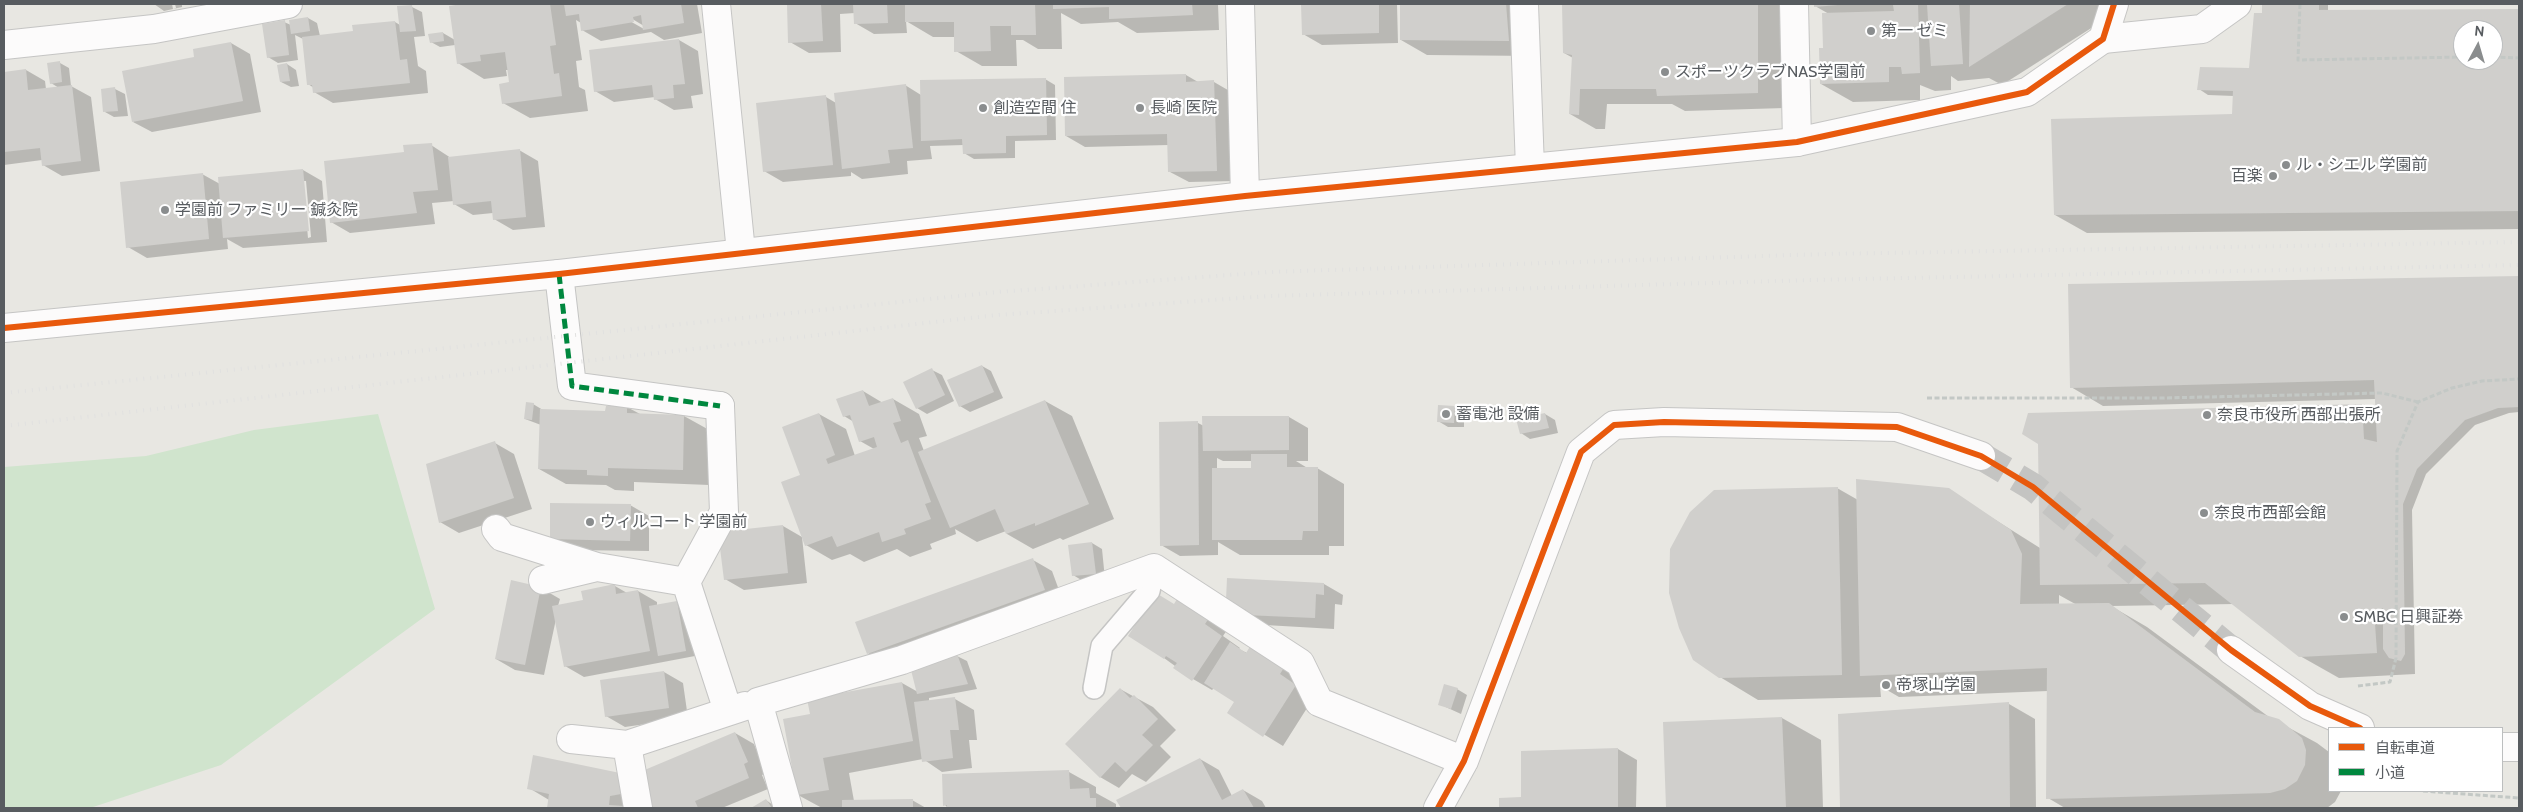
<!DOCTYPE html>
<meta charset="utf-8">
<style>
body{margin:0}
#map{position:relative;width:2523px;height:812px;overflow:hidden;background:#e8e7e2;font-family:Cabin,"Noto Sans JP",sans-serif}
canvas{display:block}
.frame{position:absolute;inset:0;border:5px solid #585c60;pointer-events:none}
.legend{position:absolute;left:2328px;top:727px;width:175px;height:65px;box-sizing:border-box;background:#fff;border:1px solid #bcbebf;margin:0;padding:6px 9px;list-style:none;font-size:15px;color:#585c60}
.legend li{display:flex;align-items:center;gap:10px;height:25px}
.legend b{width:25px;border:1px solid #bcbebf}
.north{position:absolute;left:2453px;top:20px;width:50px;height:50px;box-sizing:border-box;background:#fff;border:1px solid #bcbebf;border-radius:50%;rotate:6deg;font-size:14px;font-weight:700;line-height:20px;text-align:center;color:#585c60}
.north::after{content:'';display:block;margin:auto;width:18px;height:22px;background:#8a8d8e;clip-path:polygon(50% 0,100% 100%,50% 72%,0 100%)}
</style>
<div id="map">
<canvas width="2523" height="812"></canvas>
<div class="frame"></div>
<ul class="legend">
<li><b style="height:6px;background:#e8590c"></b>自転車道</li>
<li><b style="height:6px;background:#00873e"></b>小道</li>
</ul>
<div class="north">N</div>
</div>
<script>
const ctx = document.querySelector('canvas').getContext('2d');
ctx.lineJoin = 'round';
function paint(path, color) { ctx.fillStyle = color; ctx.fill(path, 'evenodd'); }
const toPath = rows => new Path2D(rows.map(r => 'M' + r).join(''));
function stroke(path, color, width, dash) { ctx.strokeStyle = color; ctx.lineWidth = width; ctx.lineCap = dash ? 'butt' : 'round'; ctx.setLineDash(dash || []); ctx.stroke(path); }
function label(font, color, halo, rows, align = 'center') {
  ctx.font = font + ' Cabin,"Noto Sans JP",sans-serif'; ctx.lineWidth = 4.5; ctx.setLineDash([]); ctx.textBaseline = 'middle'; ctx.strokeStyle = halo; ctx.fillStyle = color; for (const [text, x, y, turn = 0] of rows) {
    ctx.save(); ctx.translate(x, y); ctx.rotate((+turn || 0) * Math.PI / 180); ctx.textAlign = isNaN(turn) ? turn : align; if (halo) ctx.strokeText(text, 0, 0); ctx.fillText(text, 0, 0); ctx.restore();
  }
}
paint(toPath([
 [378,414,435,609,221,765,90,808,4,808,4,467,146,456,254,430]
]), '#d0e4cd');
paint(toPath([
 [154,4,172,4,173,9,176,8,175,4,182,4,182,7,164,11],
 [471,4,697,4,702,33,664,40,651,32,601,41,582,30,581,23,576,20,582,60,576,61,579,87,585,90,588,111,530,118,503,103,511,83,509,70,506,70,507,76,484,79,458,63,455,45,440,47,431,42,443,33,455,40,450,7],
 [629,17,644,26,644,29,628,20],
 [788,4,1218,4,1219,30,1137,33,1118,22,1081,24,1061,13,1062,49,1038,49,1023,40,1016,40,1017,66,982,66,956,51,955,37,933,37,906,21,907,33,874,34,855,23,855,13,840,14,841,52,809,53,790,42],
 [1303,4,1397,4,1398,43,1322,45,1303,34],
 [1401,4,1532,4,1535,56,1427,55,1401,40],
 [1563,4,1784,4,1785,108,1685,111,1672,104,1607,104,1605,129,1596,129,1570,114,1573,58,1564,53],
 [1815,4,2118,4,2118,11,2002,85,1989,78,1958,81,1951,76,1951,90,1935,91,1920,85,1920,100,1853,102,1821,84,1829,14,1815,6],
 [2263,4,2328,4,2328,12,2519,10,2519,229,2087,233,2055,215,2233,115,2234,96,2208,95,2199,89,2250,70,2263,14],
 [2463,30,2493,30,2493,60,2463,60],
 [412,7,422,12,425,36,414,37,418,66,426,71,428,93,333,103,314,92,314,88,308,84,303,39,295,35,298,60,278,63,268,57,284,22,291,25,308,18,317,23,320,36,354,32,395,22,400,25],
 [679,40,698,51,703,94,691,96,693,108,674,110,655,99,655,97,614,102,595,91],
 [231,43,250,54,261,112,152,132,133,122,196,58],
 [60,63,69,68,71,86,91,97,100,171,62,176,43,165,42,160,4,165,4,73,26,70,45,81,46,89,59,88,51,83],
 [287,64,296,70,299,86,291,87,281,82],
 [1186,75,1198,82,1214,82,1233,93,1235,181,1189,182,1170,172,1169,145,1085,147,1066,136],
 [1045,79,1055,85,1056,140,1015,141,1015,158,974,159,964,153,964,145,930,146,932,159,907,161,908,174,862,179,851,172,851,176,783,182,764,171,826,97,836,103,905,85,921,95],
 [115,89,125,94,128,116,114,117,105,112],
 [431,145,451,158,519,150,538,161,545,227,513,230,494,219,493,213,473,215,454,204,454,201,432,203,435,224,350,233,331,222,405,153],
 [303,170,322,181,327,242,243,248,227,239,228,249,147,258,128,247,202,174,220,184,219,178],
 [303,181,306,181,311,237,308,238],
 [2519,277,2519,412,2509,413,2475,425,2426,474,2412,510,2415,674,2339,678,2300,656,2235,604,2111,606,2147,627,2269,717,2317,743,2329,752,2329,791,2341,791,2335,802,2327,808,2065,808,2048,798,2048,691,1899,697,1880,686,1881,697,1758,700,1720,677,1837,488,1858,500,1948,490,2040,548,2362,405,2377,414,2376,399,2103,406,2071,387,2070,285],
 [2059,595,2077,605,2059,605],
 [982,366,991,371,1003,398,970,412,960,406,949,380],
 [932,370,942,375,954,401,927,414,917,408],
 [863,391,883,403,893,399,919,414,927,436,919,438,924,451,1045,401,1072,416,1114,519,1063,540,1060,538,1033,549,1007,534,1006,531,977,542,955,529,956,534,930,544,932,549,910,557,897,549,864,562,850,554,832,560,806,545,801,475,819,414,846,429,855,456,874,449,860,441,854,422,844,416],
 [533,404,543,410,606,412,627,407,640,414,684,416,711,431,709,485,634,482,634,491,615,490,606,485,566,484,539,469,541,425,525,419],
 [1454,407,1464,413,1464,427,1448,427,1438,421],
 [1545,414,1555,420,1558,433,1530,439,1521,433],
 [1289,417,1308,428,1308,461,1296,461,1309,469,1317,468,1344,484,1344,546,1329,546,1329,555,1240,555,1218,542,1218,555,1180,556,1161,545,1198,423,1204,426],
 [1217,458,1223,461,1252,461,1252,469,1217,469],
 [495,443,514,454,532,509,459,533,440,522],
 [630,505,649,516,649,551,570,550,551,539],
 [783,526,802,537,807,583,744,590,725,579],
 [1092,543,1102,549,1105,579,1083,581,1073,575],
 [1033,560,1052,571,1063,601,887,664,868,653],
 [1324,584,1343,595,1342,605,1335,604,1334,629,1265,625,1246,615,1247,611,1227,599],
 [615,586,627,593,638,591,657,602,657,606,677,603,686,608,695,656,584,677,565,666,556,619,544,675,515,670,496,659,541,588,560,599,558,606,584,602],
 [1174,605,1229,627,1223,636,1240,648,1239,649,1247,653,1252,647,1303,678,1314,697,1283,746,1229,713,1236,701,1214,688,1212,690,1193,679,1164,658],
 [957,656,967,661,977,689,929,698,929,702,955,699,974,710,977,740,969,740,972,768,942,772,923,759,849,773,854,801,912,800,926,808,822,808,798,795,811,715,902,683,918,692],
 [664,672,683,683,688,718,625,727,606,716],
 [1120,689,1153,707,1176,730,1160,746,1171,757,1146,782,1132,774,1119,788,1100,777],
 [1457,689,1467,695,1461,714,1439,704],
 [2009,704,2035,719,2036,808,1841,808,1840,716],
 [1782,718,1821,740,1823,808,1668,808,1664,723],
 [735,733,754,744,766,773,762,775,768,789,722,808,548,808,549,800,529,788,642,788],
 [1618,749,1637,760,1636,808,1500,808,1500,799,1522,798],
 [1200,759,1219,770,1232,796,1243,790,1262,801,1266,808,1122,808,1118,800],
 [1069,772,1096,787,1096,793,1116,804,1116,808,948,808,945,805],
 [766,800,777,808,754,808]
]), '#0003');
paint(toPath([
 [462,4,550,4,556,45,550,46,554,74,559,73,562,96,502,104,499,84,509,82,505,52,480,55,481,61,457,64,449,6],
 [564,4,681,4,684,23,643,30,641,15,633,17,634,22,581,31,579,14,566,16],
 [787,4,821,4,823,41,788,43],
 [853,4,887,4,888,23,854,24],
 [905,4,1035,4,1036,35,1011,35,1011,26,990,26,991,51,954,52,954,22,905,22],
 [1053,4,1192,4,1193,15,1109,19,1109,7,1053,9],
 [1301,4,1379,4,1379,33,1302,35],
 [1400,4,1506,4,1509,41,1400,40],
 [1562,4,1758,4,1758,93,1657,96,1656,89,1580,89,1579,115,1569,114,1572,55,1563,53],
 [1814,4,1837,4,1837,5,1814,7],
 [1927,4,1959,4,1963,64,1931,66],
 [1970,4,2068,4,1969,67],
 [2262,4,2319,4,2319,10,2519,9,2519,211,2054,215,2051,119,2232,114,2233,91,2197,90,2200,67,2249,68,2254,13,2262,13],
 [2463,30,2493,30,2493,60,2463,60],
 [412,5,416,31,400,32,397,6],
 [1893,5,1918,5,1920,73,1902,74,1901,67,1889,67,1889,82,1820,84,1819,48,1823,48,1822,13,1894,11],
 [308,17,310,31,291,34,289,20],
 [285,20,289,55,267,58,262,24],
 [395,21,400,60,407,59,410,83,313,93,312,85,307,85,302,37,353,31,352,25],
 [443,32,444,41,430,43,428,34],
 [679,39,685,84,673,85,674,98,654,100,652,85,594,92,589,50],
 [231,42,243,101,132,122,122,71,194,57,193,49],
 [60,61,62,82,50,84,47,63],
 [287,63,290,81,280,82,277,65],
 [26,69,28,90,72,85,81,161,42,166,40,148,4,152,4,72],
 [1186,74,1186,82,1214,80,1217,171,1168,172,1167,134,1065,136,1064,77],
 [1046,78,1047,135,1006,136,1006,153,963,154,962,139,921,141,920,80],
 [906,84,913,148,888,150,890,163,842,169,834,93],
 [115,87,118,111,103,112,101,89],
 [826,95,833,165,763,172,756,103],
 [432,143,438,190,413,192,417,213,330,223,324,161,404,152,403,145],
 [520,149,526,217,493,220,491,201,453,205,448,157],
 [303,169,309,231,223,238,218,177],
 [203,173,209,239,126,248,120,182],
 [2519,276,2519,407,2498,408,2465,420,2417,469,2403,504,2405,654,2401,661,2389,658,2383,649,2383,608,2374,610,2377,653,2299,657,2205,583,2040,585,2038,444,2022,434,2028,413,2362,404,2364,439,2377,442,2374,380,2070,388,2068,284],
 [982,365,994,392,959,407,947,380],
 [932,368,945,395,916,409,903,382],
 [863,390,869,406,893,398,901,421,893,423,901,443,908,440,931,502,925,504,931,519,904,529,906,534,882,542,879,532,837,547,832,536,805,546,781,482,800,475,782,427,819,413,835,455,826,459,828,464,877,447,874,437,859,442,850,415,843,417,836,399],
 [1045,400,1089,504,1035,526,1035,523,1006,534,995,509,950,528,918,452],
 [526,402,534,403,532,420,524,419],
 [1438,405,1455,406,1454,423,1437,422],
 [606,406,627,406,627,413,684,415,683,470,608,468,608,476,587,475,587,470,538,469,540,409,605,411],
 [1545,413,1549,428,1520,434,1516,419],
 [1202,416,1289,416,1289,450,1203,451],
 [1198,421,1199,545,1160,546,1159,422],
 [495,441,514,498,439,523,426,464],
 [1251,454,1287,454,1287,467,1318,467,1318,531,1303,531,1302,540,1212,540,1212,468,1251,468],
 [1856,479,1949,488,2011,530,2022,554,2020,604,2109,603,2255,712,2279,719,2302,738,2306,750,2305,765,2297,781,2285,789,2270,793,2046,799,2047,668,1860,676],
 [1838,487,1842,675,1719,678,1693,660,1679,628,1669,593,1670,549,1690,512,1714,490],
 [550,503,631,504,630,541,550,539],
 [783,525,788,573,724,580,718,532],
 [1092,542,1096,574,1072,576,1068,545],
 [1033,558,1045,590,867,654,855,622],
 [1227,578,1324,583,1324,595,1316,594,1315,618,1245,615,1246,610,1226,600],
 [511,580,541,587,525,665,495,659],
 [615,584,616,594,638,590,650,651,564,667,552,606,583,600,581,591],
 [1156,593,1174,604,1180,594,1211,615,1205,624,1222,636,1192,681,1173,668,1177,663,1166,656,1164,659,1128,636],
 [677,601,686,651,658,656,649,606],
 [1230,642,1246,653,1251,645,1285,666,1280,674,1296,685,1263,737,1227,713,1234,702,1204,683],
 [957,654,968,684,917,694,911,670],
 [664,671,669,708,605,717,600,680],
 [902,682,913,741,823,758,829,790,797,795,783,719,810,714,807,699],
 [1444,684,1458,688,1451,709,1438,705],
 [1120,688,1130,698,1134,695,1158,719,1142,735,1153,745,1126,772,1115,762,1100,778,1065,744],
 [955,697,959,730,950,730,953,758,922,762,914,702],
 [2009,702,2010,808,1840,808,1838,714],
 [1782,717,1786,808,1666,808,1663,722],
 [735,732,748,762,744,764,749,778,695,801,698,808,650,808,635,774],
 [1618,748,1618,808,1499,808,1499,798,1521,797,1521,751],
 [533,755,620,773,621,794,610,796,609,805,623,806,623,808,547,808,549,794,527,789],
 [1200,758,1222,800,1243,789,1254,808,1121,808,1116,800],
 [1069,770,1070,789,1089,788,1090,798,1096,798,1096,808,947,808,947,805,943,806,942,774],
 [766,799,772,808,751,808],
 [913,799,913,808,842,808,842,800]
]), '#d0cfcc');
stroke(toPath([
 [1981,456,2033,487,2231,650]
]), '#c4c4c2', 28, [28, 14]);
const service = toPath([
 [1094,688,1102,646,1149,591,1154,568]
]);
const pedestrian = toPath([
 [559,274,572,386,720,406]
]);
const minor = toPath([
 [716,4,741,252],
 [1240,4,1245,196],
 [1524,4,1530,168],
 [1794,4,1797,142],
 [2103,39,2202,29,2237,4],
 [4,45,154,29,288,4],
 [720,406,724,512,686,582,728,711],
 [496,529,502,537,597,567,686,582],
 [543,580,597,567],
 [2231,650,2310,706,2360,728],
 [571,739,627,745,745,706],
 [627,745,638,808],
 [2502,747,2519,747],
 [788,808,758,702,902,660,1154,568,1300,663,1319,702,1464,761],
 [1438,808,1464,761,1581,452,1614,425,1664,422,1897,427,1981,456]
]);
const tertiary = toPath([
 [4,328,559,274,1245,196,1797,142,2027,92,2103,39,2114,4]
]);
stroke(service, '#c5c5c4', 24);
stroke(pedestrian, '#c5c5c4', 30);
stroke(minor, '#c5c5c4', 30);
stroke(tertiary, '#c5c5c4', 30);
stroke(toPath([
 [2300,4,2298,60,2463,57],
 [2493,57,2519,58],
 [1927,398,2163,398,2382,393,2418,402],
 [2358,686,2390,682,2396,658,2397,451,2418,402,2452,388,2482,381,2519,379],
 [2423,791,2519,798]
]), '#c3c8c5', 3, [5, 2.5]);
stroke(service, '#fcfbfb', 21);
stroke(pedestrian, '#fcfbfb', 28);
stroke(minor, '#fcfbfb', 28);
stroke(tertiary, '#fcfbfb', 28);
stroke(toPath([
 [4,393,998,292,1270,272,1824,254,2519,242],
 [4,426,997,315,1270,296,1812,280,2519,265]
]), '#e1e1e0', 4, [1, 6]);
stroke(toPath([
 [559,274,572,386,720,406]
]), '#00873e', 5, [10, 5]);
stroke(toPath([
 [4,328,559,274,1245,196,1797,142,2027,92,2103,39,2114,4],
 [1438,808,1464,761,1581,452,1614,425,1664,422,1897,427,1981,456,2033,487,2231,650,2310,706,2360,728]
]), '#e8590c', 6);
for (const [x, y, r, color] of [
 [1871,31,5,"#8a8d8e"],
 [1665,72,5,"#8a8d8e"],
 [983,108,5,"#8a8d8e"],
 [1140,108,5,"#8a8d8e"],
 [2286,165,5,"#8a8d8e"],
 [2273,176,5,"#8a8d8e"],
 [165,210,5,"#8a8d8e"],
 [1446,414,5,"#8a8d8e"],
 [2207,415,5,"#8a8d8e"],
 [2204,513,5,"#8a8d8e"],
 [590,522,5,"#8a8d8e"],
 [2344,617,5,"#8a8d8e"],
 [1886,685,5,"#8a8d8e"]
]) { const dot = new Path2D(); dot.arc(x, y, r, 0, 2 * Math.PI); ctx.fillStyle = color; ctx.fill(dot); stroke(dot, '#fff', 2); }
label('16px', '#585c60', '#fff', [
 ["第一 ゼミ",1881,31],
 ["スポーツクラブNAS学園前",1675,72],
 ["創造空間 住",993,108],
 ["長崎 医院",1150,108],
 ["ル・シエル 学園前",2296,165],
 ["百楽",2263,176,"right"],
 ["学園前 ファミリー 鍼灸院",175,210],
 ["蓄電池 設備",1456,414],
 ["奈良市役所 西部出張所",2217,415],
 ["奈良市西部会館",2214,513],
 ["ウィルコート 学園前",600,522],
 ["SMBC 日興証券",2354,617],
 ["帝塚山学園",1896,685]
], 'left');
</script>
